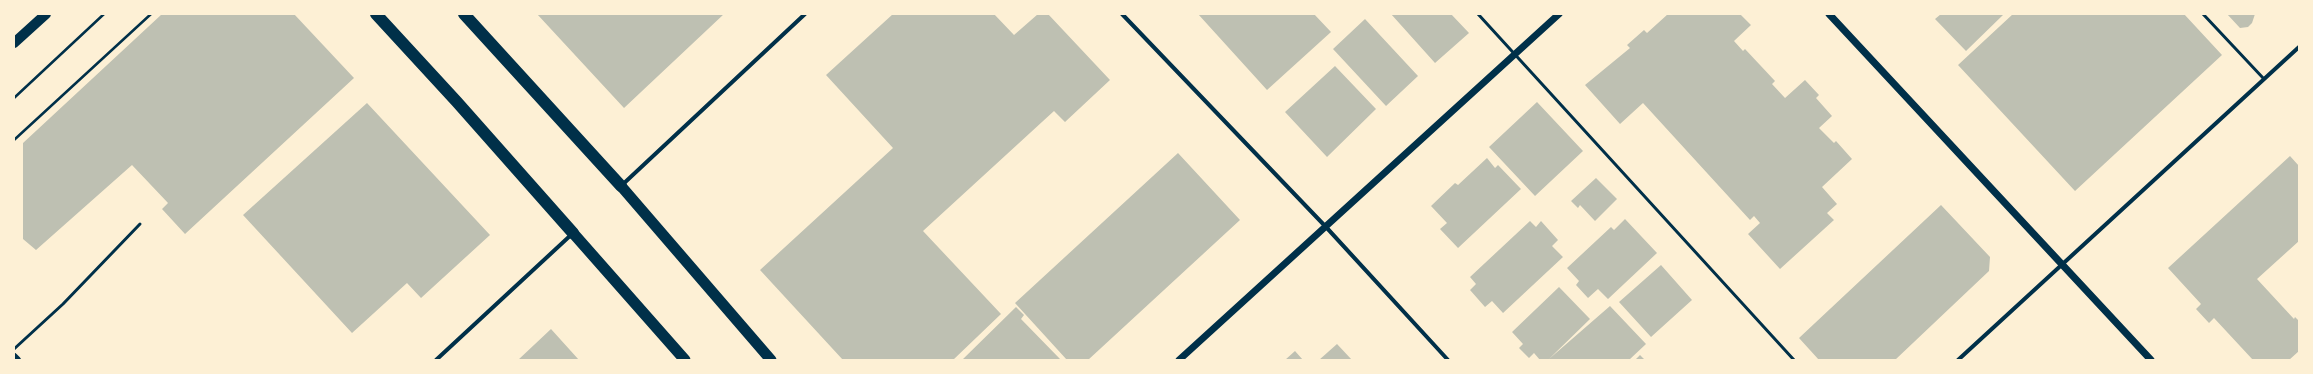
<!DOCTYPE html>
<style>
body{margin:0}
#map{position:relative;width:2313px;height:374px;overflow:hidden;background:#fdf0d5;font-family:Karla,sans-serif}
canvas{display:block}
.frame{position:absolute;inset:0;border:15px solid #fdf0d5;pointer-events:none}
</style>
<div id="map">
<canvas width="2313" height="374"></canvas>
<div class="frame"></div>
</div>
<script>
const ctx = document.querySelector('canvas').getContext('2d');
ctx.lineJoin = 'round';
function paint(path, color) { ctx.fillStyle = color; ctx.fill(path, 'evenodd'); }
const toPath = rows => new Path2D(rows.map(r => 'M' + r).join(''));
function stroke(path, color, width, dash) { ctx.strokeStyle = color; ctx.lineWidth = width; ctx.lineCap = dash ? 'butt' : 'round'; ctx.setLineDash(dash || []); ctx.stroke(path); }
paint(toPath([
 [162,14,294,14,354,78,185,234,162,209,168,203,132,165,36,250,23,239,23,143],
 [537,14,724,14,624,108],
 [893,14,994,14,1014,35,1038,14,1048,14,1110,80,1065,122,1054,111,923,231,1001,314,953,360,843,360,760,270,893,148,826,75],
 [1198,14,1314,14,1331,32,1267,90],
 [1391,14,1451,14,1469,33,1435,63],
 [1668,14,1740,14,1751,25,1734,41,1743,51,1745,49,1775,81,1772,84,1785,98,1805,80,1819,95,1816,98,1832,116,1819,128,1834,143,1836,141,1852,159,1822,187,1837,204,1827,213,1834,220,1780,269,1748,234,1760,223,1754,216,1750,220,1643,103,1620,124,1585,85,1630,48,1627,45,1644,30,1647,33],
 [1941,14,2002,14,2003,15,1966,51,1935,19],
 [2013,14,2184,14,2222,55,2075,191,1958,65],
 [2227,14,2255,14,2252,23,2248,27,2240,28],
 [1365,19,1418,76,1386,106,1333,49],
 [1335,66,1376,109,1327,157,1285,112],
 [1537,102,1583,151,1535,196,1489,147],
 [367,103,490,235,421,298,407,283,352,333,243,215],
 [1178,153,1240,220,1088,360,1067,360,1015,303],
 [2290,156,2299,166,2299,241,2257,279,2294,319,2295,317,2299,321,2299,351,2289,360,2253,360,2214,318,2209,323,2196,309,2201,304,2168,268],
 [1487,158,1495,168,1498,165,1521,189,1458,248,1440,229,1447,223,1431,206,1455,183,1458,185],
 [1596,178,1617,199,1595,221,1580,205,1578,208,1571,201],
 [1941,205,1990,257,1989,271,1895,360,1819,360,1799,338],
 [1625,219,1657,253,1608,299,1598,289,1588,298,1576,285,1579,281,1567,268,1611,227,1614,230],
 [1530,221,1536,227,1541,221,1558,240,1552,246,1563,257,1503,313,1492,301,1485,307,1470,290,1476,284,1470,277],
 [1661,265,1692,300,1651,337,1619,302],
 [1559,287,1590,319,1549,359,1610,306,1646,344,1629,360,1540,360,1534,353,1529,358,1519,348,1523,344,1512,332],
 [1016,307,1024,315,1021,319,1061,360,962,360],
 [551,329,579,360,518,360],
 [1337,344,1352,360,1319,360],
 [1295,351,1303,360,1285,360],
 [1640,355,1645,360,1635,360]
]), '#bec0b2');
stroke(toPath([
 [14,98,104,14],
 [14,140,151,14]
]), '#003049', 2.5);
stroke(toPath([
 [1478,14,1794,360],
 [2203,14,2264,79],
 [14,349,63,304,140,224]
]), '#003049', 3);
stroke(toPath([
 [1122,14,1326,227,1448,360],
 [621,186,805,14],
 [436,360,572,234],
 [1958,360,2299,47]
]), '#003049', 4);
stroke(toPath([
 [1829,14,2151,360],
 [1179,360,1559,14]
]), '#003049', 7);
stroke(toPath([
 [14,357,17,360]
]), '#003049', 8);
stroke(toPath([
 [14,43,46,14]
]), '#003049', 10);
stroke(toPath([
 [621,186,771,360],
 [573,233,685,360]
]), '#003049', 11);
stroke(toPath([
 [376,14,457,102,573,233],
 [464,14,621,186]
]), '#003049', 12);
</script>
